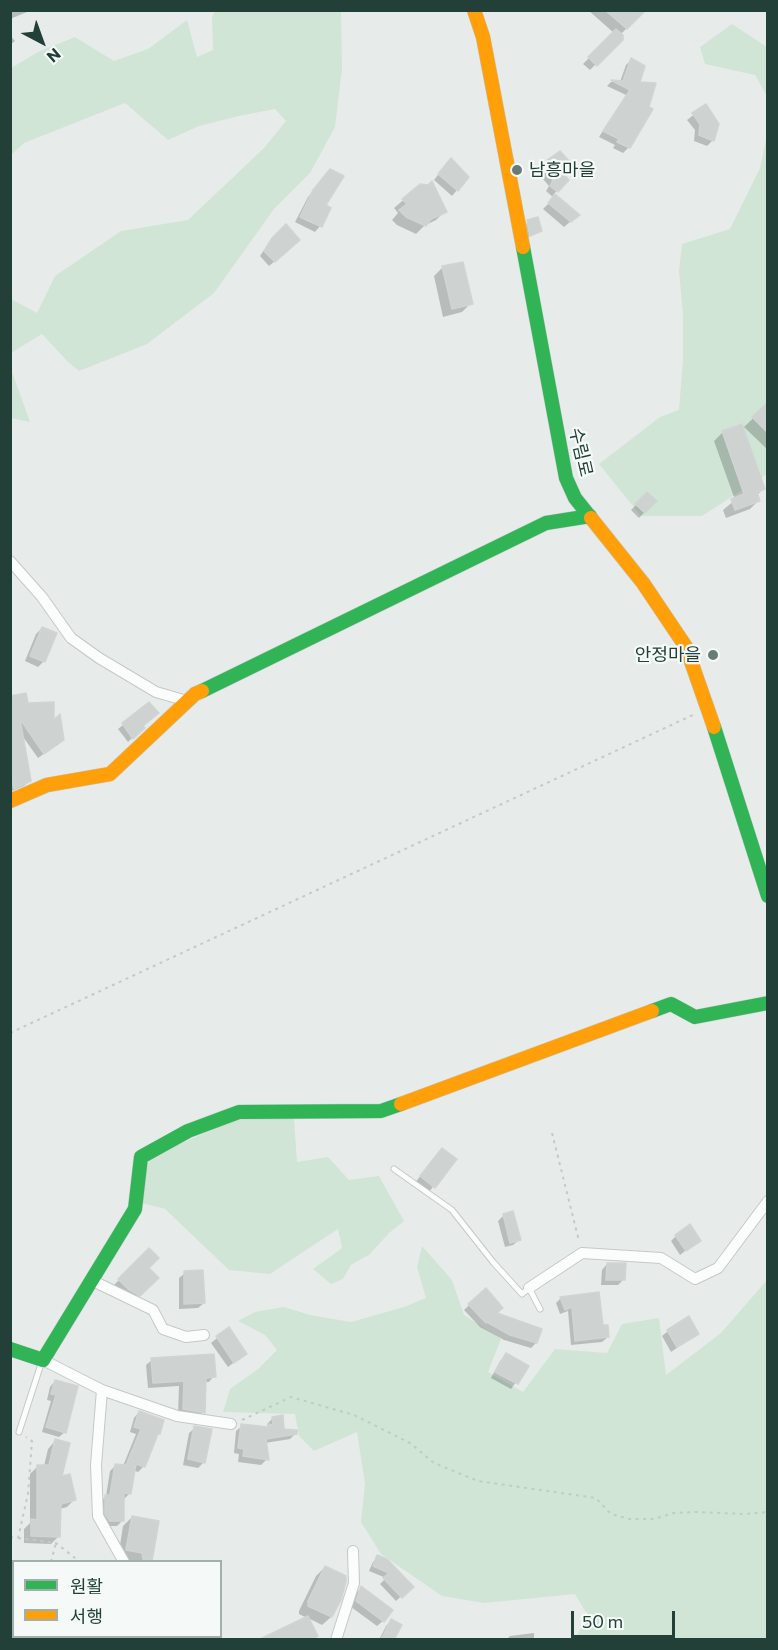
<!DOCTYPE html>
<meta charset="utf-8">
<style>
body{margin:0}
#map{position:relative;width:778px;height:1650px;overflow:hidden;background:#e7ecea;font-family:Commissioner,"Noto Sans KR",sans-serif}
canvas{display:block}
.frame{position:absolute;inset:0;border:12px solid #234038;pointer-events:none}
.legend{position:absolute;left:12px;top:1560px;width:210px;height:78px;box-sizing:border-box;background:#f5faf8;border:2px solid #a1b0ab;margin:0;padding:8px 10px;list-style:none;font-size:18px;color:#234038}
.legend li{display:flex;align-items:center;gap:12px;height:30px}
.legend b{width:30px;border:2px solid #a1b0ab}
.north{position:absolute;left:12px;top:12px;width:60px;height:60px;-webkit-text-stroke:4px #f5faf8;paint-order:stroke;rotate:139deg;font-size:16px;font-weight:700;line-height:24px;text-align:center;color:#234038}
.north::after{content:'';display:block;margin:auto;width:21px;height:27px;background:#234038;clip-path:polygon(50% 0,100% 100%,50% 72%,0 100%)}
.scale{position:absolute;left:571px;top:1611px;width:104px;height:27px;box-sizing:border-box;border:3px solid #234038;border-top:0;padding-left:8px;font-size:18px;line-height:21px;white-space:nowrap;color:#234038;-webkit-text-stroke:4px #f5faf8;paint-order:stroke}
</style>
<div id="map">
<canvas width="778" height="1650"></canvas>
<div class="frame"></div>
<ul class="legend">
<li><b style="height:8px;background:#30b455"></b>원활</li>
<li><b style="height:8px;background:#ff9f0a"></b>서행</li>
</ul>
<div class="north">N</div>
<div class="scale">50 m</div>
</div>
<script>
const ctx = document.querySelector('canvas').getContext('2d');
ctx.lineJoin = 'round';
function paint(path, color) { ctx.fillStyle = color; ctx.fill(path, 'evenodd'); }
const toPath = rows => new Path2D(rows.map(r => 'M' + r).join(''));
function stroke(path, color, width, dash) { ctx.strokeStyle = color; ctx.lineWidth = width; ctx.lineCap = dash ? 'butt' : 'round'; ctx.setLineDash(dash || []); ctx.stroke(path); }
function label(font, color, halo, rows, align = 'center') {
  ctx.font = font + ' Commissioner,"Noto Sans KR",sans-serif'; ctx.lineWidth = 4.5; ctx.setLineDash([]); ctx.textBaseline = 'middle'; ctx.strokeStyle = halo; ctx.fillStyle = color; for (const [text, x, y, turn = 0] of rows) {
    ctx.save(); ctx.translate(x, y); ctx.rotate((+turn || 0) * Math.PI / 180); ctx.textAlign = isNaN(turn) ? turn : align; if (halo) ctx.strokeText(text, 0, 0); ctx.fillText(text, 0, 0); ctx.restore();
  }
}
paint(toPath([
 [215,11,341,11,342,69,335,127,310,173,274,209,214,293,147,344,79,371,67,361,42,334,11,353,11,299,37,313,55,276,121,231,188,220,264,148,286,121,275,109,239,116,199,126,168,140,125,103,24,143,11,155,11,68,38,52,75,37,114,61,148,49,187,20,197,57,213,50,212,17],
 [732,24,767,47,767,96,755,75,705,64,700,47],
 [767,135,767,474,702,516,641,516,599,464,660,417,679,410,683,360,683,315,679,271,682,244,730,229,760,168],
 [10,369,11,369,30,422,11,418],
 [294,1118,297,1162,328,1157,349,1180,379,1176,404,1221,389,1233,370,1254,351,1265,343,1279,331,1284,313,1269,342,1248,338,1229,270,1274,229,1270,165,1209,142,1203,146,1168,152,1156,235,1120],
 [422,1246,452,1280,464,1315,501,1339,488,1372,523,1392,555,1349,607,1353,622,1324,659,1318,666,1375,721,1333,767,1280,767,1639,575,1639,588,1616,575,1594,484,1603,442,1596,381,1554,361,1522,365,1484,357,1432,314,1451,299,1436,295,1414,223,1412,230,1389,258,1369,277,1350,265,1335,238,1321,255,1312,284,1307,310,1315,351,1322,404,1307,426,1298,417,1267]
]), '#d0e5d6');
paint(toPath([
 [10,10,32,10,10,19],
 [588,10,645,10,620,35,621,39,590,70,583,64,614,33],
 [10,35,15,41,10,45],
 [631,60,647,107,651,110,629,147,623,153,613,148,615,145,599,137,626,95,607,86,611,82,620,82,626,65],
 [705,106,713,140,707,146,694,141,695,130,687,120],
 [560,153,560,172,567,180,553,195,578,215,564,227,543,209,554,198,546,191,549,186,536,171],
 [445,166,457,190,452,196,434,180],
 [325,177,320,226,315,232,295,222,308,197],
 [420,186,445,211,436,220,424,226,416,234,397,225,392,220,398,213,394,208],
 [528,222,540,231,528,237,526,224],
 [286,226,294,245,269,266,260,256,268,244],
 [443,267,471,303,462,312,443,317,434,276],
 [768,404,768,450,744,427],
 [723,432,764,488,757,495,759,500,750,509,726,518,723,510,735,500,714,441],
 [647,494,655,501,639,518,631,510],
 [42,628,44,661,38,667,25,661,36,634],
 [10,698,27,704,56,745,38,758,21,734,30,781,24,786,10,792],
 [149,704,143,728,128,742,118,729],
 [436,1155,455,1160,428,1193,415,1183],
 [504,1215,519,1240,513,1245,505,1247,498,1221],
 [676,1236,699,1240,680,1255,671,1241],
 [149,1251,147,1268,157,1278,134,1300,123,1294,114,1285],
 [607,1264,624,1279,618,1285,601,1285,602,1270],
 [185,1273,204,1303,198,1308,179,1309,179,1278],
 [485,1290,495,1314,540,1329,536,1343,531,1348,504,1340,480,1327,464,1310],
 [561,1298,601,1327,608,1337,602,1342,571,1345,568,1311,560,1314,556,1303],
 [228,1329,245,1354,228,1367,211,1343],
 [668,1331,697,1334,671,1352,662,1336],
 [506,1355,527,1367,511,1389,491,1378,500,1361],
 [152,1360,214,1376,209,1382,204,1382,203,1412,197,1418,178,1415,179,1386,148,1388,146,1365],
 [55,1381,65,1432,59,1437,42,1432,51,1401,47,1400,50,1387],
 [139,1412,159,1433,155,1437,143,1467,138,1472,133,1470,130,1493,124,1499,123,1520,117,1526,104,1526,100,1502,106,1496,110,1471,116,1465,123,1466,136,1434,130,1432,134,1418],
 [273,1418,283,1430,295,1434,290,1439,265,1443,267,1459,261,1465,238,1462,239,1454,234,1453,236,1431,242,1426,268,1427,267,1424],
 [195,1428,204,1462,198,1468,183,1465,189,1433],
 [55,1441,60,1478,75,1499,67,1507,60,1509,59,1536,51,1544,24,1543,24,1529,30,1523,30,1474,37,1467,44,1466,48,1449],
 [132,1517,151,1560,149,1562,134,1562,118,1558,123,1526],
 [378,1557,411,1587,396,1601,380,1584,386,1578,369,1571,373,1562],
 [325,1567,339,1599,331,1617,322,1625,308,1618,316,1636,312,1640,249,1640,267,1637,307,1618,299,1614,299,1611,316,1576],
 [361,1588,383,1621,377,1626,351,1607,356,1593],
 [391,1621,393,1640,379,1640,386,1626],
 [534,1633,534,1640,506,1640,510,1636]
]), '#0003');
const building = toPath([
 [605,10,646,10,627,29,605,10],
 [616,29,623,35,623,40,597,66,588,57,616,29],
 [631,58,645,66,640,82,656,83,649,107,653,109,630,148,617,142,619,139,603,131,630,90,611,80,623,81,631,58],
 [706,104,719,124,714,141,699,135,700,124,692,113,706,104],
 [560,151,571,163,562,172,569,180,558,192,550,186,553,180,540,165,560,151],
 [451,158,469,177,458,191,438,174,451,158],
 [330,169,344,176,326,205,331,208,322,227,300,217,313,190,330,169],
 [432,181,447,212,431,219,426,226,406,217,399,210,407,204,402,199,420,184,428,185,432,181],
 [555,194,580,215,571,222,548,203,555,194],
 [538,217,542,231,530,236,527,220,538,217],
 [286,224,300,240,275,262,264,251,272,238,286,224],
 [463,262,473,304,452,309,442,266,463,262],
 [768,402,768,433,752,417,768,402],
 [742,424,765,489,757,492,760,501,735,510,731,499,744,494,722,431,742,424],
 [647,492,657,501,645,513,635,504,647,492],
 [42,627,57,633,45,662,30,656,42,627],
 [26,693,28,703,54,702,54,720,60,714,64,740,44,754,20,719,31,781,14,789,10,771,10,696,26,693],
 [149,702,159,713,143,726,145,728,133,739,122,723,149,702],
 [442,1148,457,1159,435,1188,420,1176,442,1148],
 [513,1211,521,1240,510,1243,503,1214,513,1211],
 [690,1224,701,1241,686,1251,675,1235,690,1224],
 [149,1248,159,1258,149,1268,159,1278,140,1296,128,1289,118,1279,149,1248],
 [607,1263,626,1263,625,1280,606,1280,607,1263],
 [203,1270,205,1303,184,1304,184,1271,203,1270],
 [486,1288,503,1308,497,1313,542,1329,537,1343,510,1335,487,1322,486,1323,468,1304,486,1288],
 [599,1292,603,1325,608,1325,609,1337,575,1341,572,1307,565,1310,560,1297,599,1292],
 [689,1316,699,1334,677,1347,667,1330,689,1316],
 [229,1327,247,1354,234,1363,216,1336,229,1327],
 [506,1353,529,1366,518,1384,495,1372,506,1353],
 [214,1354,216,1377,206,1378,205,1413,183,1409,184,1381,153,1383,151,1358,214,1354],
 [55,1380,78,1386,66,1433,46,1427,56,1395,51,1394,55,1380],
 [139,1411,164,1420,160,1434,158,1434,145,1467,136,1464,131,1494,124,1493,124,1521,110,1521,105,1514,105,1495,110,1495,115,1464,126,1465,141,1429,134,1427,139,1411],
 [283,1415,284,1429,297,1430,297,1434,266,1439,269,1460,243,1456,244,1449,238,1448,241,1424,268,1427,268,1424,273,1425,272,1417,283,1415],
 [194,1426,212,1429,205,1463,188,1459,194,1426],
 [55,1439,70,1443,62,1476,70,1474,76,1500,61,1504,60,1537,31,1536,31,1519,37,1520,37,1465,49,1465,55,1439],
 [132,1516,159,1521,152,1561,143,1559,142,1553,126,1550,132,1516],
 [377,1555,387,1559,414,1587,402,1598,383,1578,389,1573,373,1566,377,1555],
 [325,1566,346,1576,346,1582,341,1600,332,1617,308,1606,308,1601,325,1566],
 [361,1586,393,1610,384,1622,356,1601,361,1586],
 [308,1616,318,1636,311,1640,258,1640,308,1616],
 [391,1619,402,1625,394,1640,381,1640,391,1619]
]);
paint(building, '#ced3d1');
stroke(building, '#d0d5d3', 1.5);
const lane = toPath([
 [394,1169,452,1210,493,1262,522,1294,529,1288,540,1309],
 [19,1432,42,1361]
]);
const street = toPath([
 [10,561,42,597,71,638,99,658,156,692,187,701],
 [93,1281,153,1310,163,1329,186,1337,204,1335],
 [529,1288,582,1253,661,1258,695,1279,718,1268,768,1201],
 [43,1360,102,1390,177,1416,231,1424],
 [102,1390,96,1465,98,1516,124,1562],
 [212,1636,214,1640],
 [336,1640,354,1583,353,1551]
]);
const fast = toPath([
 [523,247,566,478,575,498,591,518],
 [202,691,546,523,590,516],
 [714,727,768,896],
 [652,1011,671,1004,695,1017,768,1003],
 [10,1349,43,1360,135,1209,141,1157,188,1131,239,1112,381,1111,401,1104]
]);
const slow = toPath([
 [474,10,483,37,523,247],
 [591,518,643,583,686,647,714,727],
 [10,801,47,785,110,774,195,694,202,691],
 [401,1104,652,1011]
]);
stroke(lane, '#c4c9c7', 7);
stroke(street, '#c4c9c7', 12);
stroke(fast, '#c2cac7', 15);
stroke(slow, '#c2cac7', 15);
stroke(toPath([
 [10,1033,695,714],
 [552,1133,579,1241],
 [242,1420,291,1397,354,1415,410,1443,434,1463,478,1481,596,1498,611,1514,629,1519,654,1519,674,1513,696,1512,745,1514,768,1512],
 [10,1537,18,1538,28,1494,32,1441,26,1437],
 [18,1538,56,1543,80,1562],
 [51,1562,56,1543],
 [157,1636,158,1640],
 [28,1640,29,1636]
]), '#c2cbc8', 2, [3, 4.5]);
stroke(lane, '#fbfcfc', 5);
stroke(street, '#fbfcfc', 10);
stroke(fast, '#30b455', 14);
stroke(slow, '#ff9f0a', 14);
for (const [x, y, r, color] of [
 [517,170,6,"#687c76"],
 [713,655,6,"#687c76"]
]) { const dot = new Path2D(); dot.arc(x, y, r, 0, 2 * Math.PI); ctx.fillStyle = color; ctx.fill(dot); stroke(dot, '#f5faf8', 2); }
label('18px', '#234038', '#f5faf8', [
 ["남흥마을",529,170],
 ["안정마을",701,655,"right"]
], 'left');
label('18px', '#234038', '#f5faf8', [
 ["수림로",581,452,77]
]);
</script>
